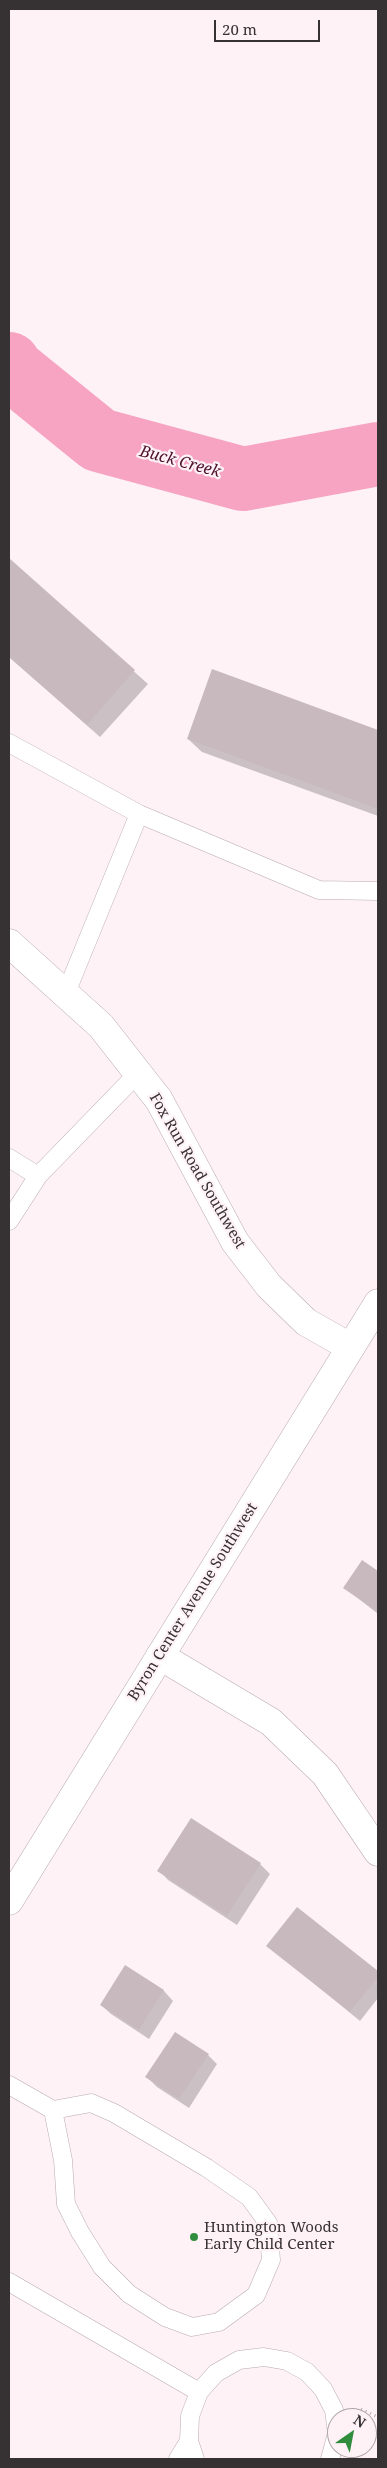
<!DOCTYPE html>
<style>
body{margin:0}
#map{position:relative;width:387px;height:2468px;overflow:hidden;background:#fef2f6;font-family:"Noto Serif",serif}
canvas{display:block}
.frame{position:absolute;inset:0;border:10px solid #363133;pointer-events:none}
.north{position:absolute;left:327px;top:2408px;width:50px;height:50px;box-sizing:border-box;background:#fef2f6;border:1px solid #aea5a8;border-radius:50%;rotate:33deg;font-size:14px;font-weight:700;line-height:20px;text-align:center;color:#363133}
.north::after{content:'';display:block;margin:auto;width:18px;height:22px;background:#308d3e;clip-path:polygon(50% 0,100% 100%,50% 72%,0 100%)}
.scale{position:absolute;left:214px;top:20px;width:106px;height:22px;box-sizing:border-box;border:2px solid #363133;border-top:0;padding-left:6px;font-size:15px;line-height:18px;white-space:nowrap;color:#363133;-webkit-text-stroke:4px #fef2f6;paint-order:stroke}
</style>
<div id="map">
<canvas width="387" height="2468"></canvas>
<div class="frame"></div>
<div class="north">N</div>
<div class="scale">20 m</div>
</div>
<script>
const ctx = document.querySelector('canvas').getContext('2d');
ctx.lineJoin = 'round';
function paint(path, color) { ctx.fillStyle = color; ctx.fill(path, 'evenodd'); }
const toPath = rows => new Path2D(rows.map(r => 'M' + r).join(''));
function stroke(path, color, width, dash) { ctx.strokeStyle = color; ctx.lineWidth = width; ctx.lineCap = dash ? 'butt' : 'round'; ctx.setLineDash(dash || []); ctx.stroke(path); }
function label(font, color, halo, rows, align = 'center') {
  ctx.font = font + ' "Noto Serif",serif'; ctx.lineWidth = 4.5; ctx.setLineDash([]); ctx.textBaseline = 'middle'; ctx.strokeStyle = halo; ctx.fillStyle = color; for (const [text, x, y, turn = 0] of rows) {
    ctx.save(); ctx.translate(x, y); ctx.rotate((+turn || 0) * Math.PI / 180); ctx.textAlign = isNaN(turn) ? turn : align; if (halo) ctx.strokeText(text, 0, 0); ctx.fillText(text, 0, 0); ctx.restore();
  }
}
paint(toPath([
 [9,560,148,684,100,737,9,657],
 [213,671,378,731,378,816,202,752,188,739],
 [363,1562,378,1572,378,1614,345,1588],
 [192,1820,260,1864,270,1874,237,1925,168,1880,159,1870],
 [297,1909,378,1972,378,1998,360,2021,268,1946],
 [126,1967,164,1991,173,2001,149,2039,111,2014,101,2005],
 [208,2055,217,2064,189,2108,157,2087,147,2077]
]), '#0003');
stroke(toPath([
 [9,364,10,368,99,440,243,479,378,454]
]), '#f6a4c1', 64);
paint(toPath([
 [9,558,135,670,87,725,9,657],
 [212,669,378,730,378,809,187,739],
 [362,1560,378,1571,378,1612,343,1588],
 [191,1818,261,1863,227,1916,157,1871],
 [297,1907,378,1971,378,1977,350,2012,266,1946],
 [125,1965,164,1990,139,2030,100,2005],
 [175,2032,209,2054,179,2099,145,2077]
]), '#c7b9bd');
const service = toPath([
 [9,743,139,814],
 [66,993,139,814,319,890,378,891],
 [9,1158,38,1176],
 [9,1221,38,1176,138,1073],
 [9,2085,53,2110,91,2103,114,2113,207,2168,249,2197,268,2223,271,2260,256,2295,219,2322,192,2327,165,2317,129,2294,102,2267,80,2232,66,2204,63,2160,53,2110],
 [9,2282,199,2392],
 [178,2459,189,2441],
 [195,2459,189,2441,190,2416,199,2392,216,2373,239,2360,264,2357,287,2361,307,2372,323,2389,334,2410,337,2433,330,2459]
]);
const minor = toPath([
 [9,943,101,1026,159,1100,235,1242,269,1286,306,1322,350,1347],
 [160,1656,271,1722,325,1774,378,1852]
]);
const primary = toPath([
 [9,1901,378,1303]
]);
stroke(service, '#b9abb0', 19);
stroke(minor, '#b9abb0', 29);
stroke(primary, '#b9abb0', 29);
stroke(toPath([
 [361,2409,378,2417]
]), '#b5abaf', 3, [1, 4]);
stroke(service, '#fff', 18);
stroke(minor, '#fff', 28);
stroke(primary, '#fff', 28);
for (const [x, y, r, color] of [
 [194,2237,5,"#308d3e"]
]) { const dot = new Path2D(); dot.arc(x, y, r, 0, 2 * Math.PI); ctx.fillStyle = color; ctx.fill(dot); stroke(dot, '#fef2f6', 2); }
label('15px', '#363133', '#fef2f6', [
 ["Fox Run Road Southwest",197,1171,60],
 ["Byron Center Avenue Southwest",193,1602,-58]
]);
label('15px', '#363133', '#fef2f6', [
 ["Huntington Woods",204,2228],
 ["Early Child Center",204,2245]
], 'left');
label('italic 16px', '#4f122e', '#fef2f6', [
 ["Buck Creek",180,462,15]
]);
</script>
